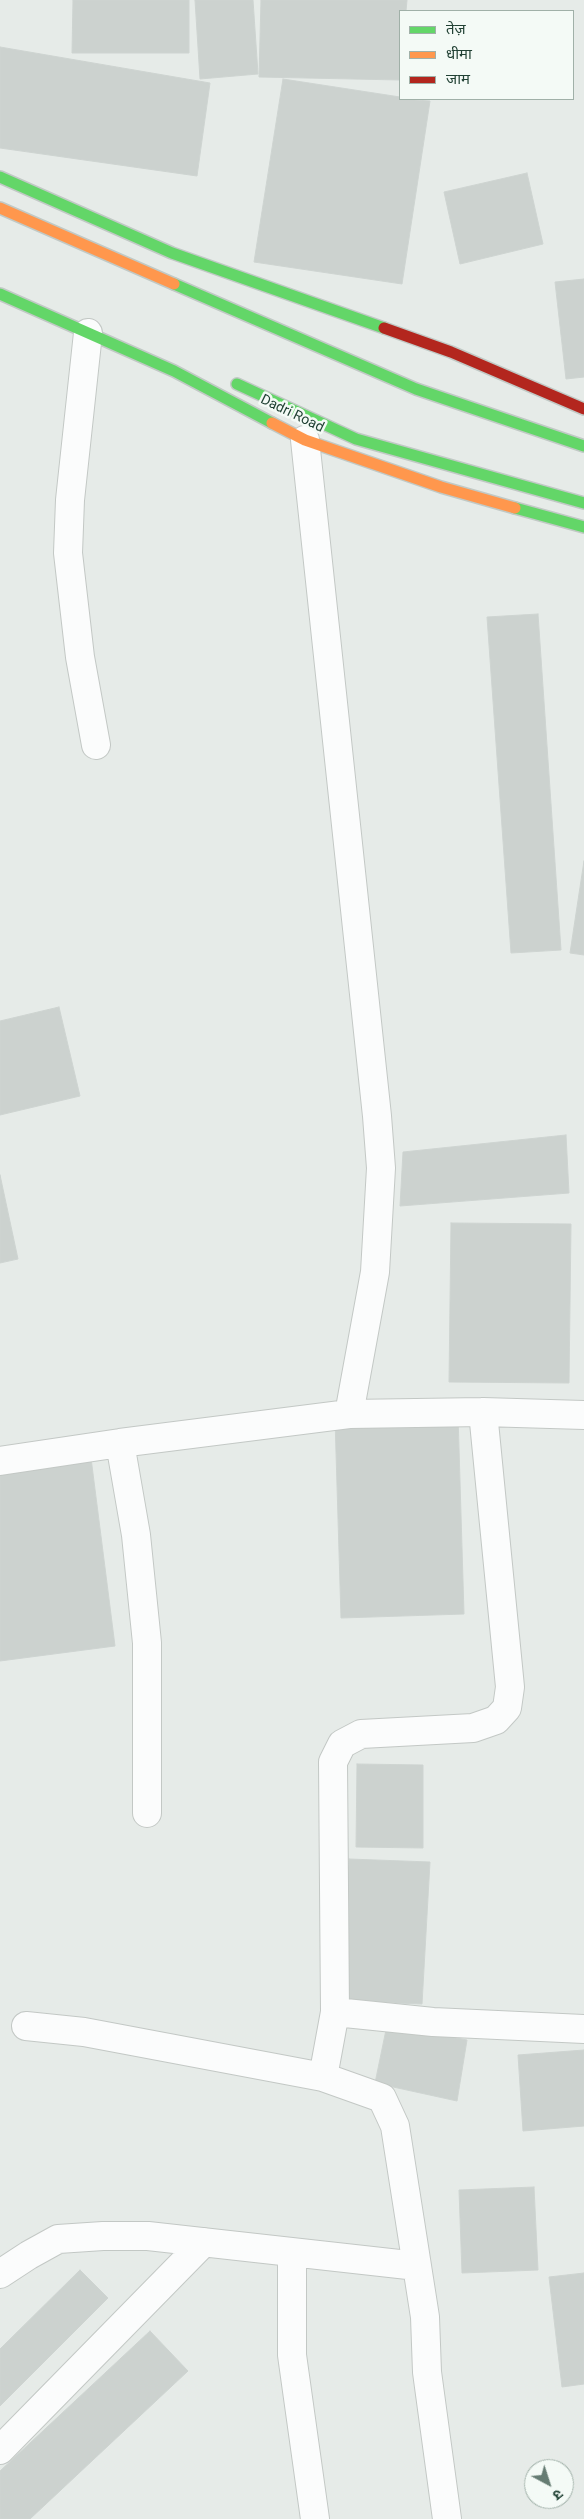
<!DOCTYPE html>
<meta charset="utf-8">
<style>
body{margin:0}
#map{position:relative;width:584px;height:2519px;overflow:hidden;background:#e6ebe8;font-family:Roboto,"Noto Sans Devanagari",sans-serif}
canvas{display:block}
.legend{position:absolute;left:399px;top:10px;width:175px;height:90px;box-sizing:border-box;background:#f4faf6;border:1px solid #a0b0a8;margin:0;padding:6px 9px;list-style:none;font-size:15px;color:#214134}
.legend li{display:flex;align-items:center;gap:10px;height:25px}
.legend b{width:25px;border:1px solid #a0b0a8}
.north{position:absolute;left:524px;top:2459px;width:50px;height:50px;box-sizing:border-box;background:#f4faf6;border:1px solid #a0b0a8;border-radius:50%;rotate:140deg;font-size:14px;font-weight:700;line-height:20px;text-align:center;color:#214134}
.north::after{content:'';display:block;margin:auto;width:18px;height:22px;background:#667c73;clip-path:polygon(50% 0,100% 100%,50% 72%,0 100%)}
</style>
<div id="map">
<canvas width="584" height="2519"></canvas>
<ul class="legend">
<li><b style="height:6px;background:#63d668"></b>तेज़</li>
<li><b style="height:6px;background:#ff974d"></b>धीमा</li>
<li><b style="height:6px;background:#b3261e"></b>जाम</li>
</ul>
<div class="north">उ</div>
</div>
<script>
const ctx = document.querySelector('canvas').getContext('2d');
ctx.lineJoin = 'round';
function paint(path, color) { ctx.fillStyle = color; ctx.fill(path, 'evenodd'); }
const toPath = rows => new Path2D(rows.map(r => 'M' + r).join(''));
function stroke(path, color, width, dash) { ctx.strokeStyle = color; ctx.lineWidth = width; ctx.lineCap = dash ? 'butt' : 'round'; ctx.setLineDash(dash || []); ctx.stroke(path); }
function label(font, color, halo, rows, align = 'center') {
  ctx.font = font + ' Roboto,sans-serif'; ctx.lineWidth = 5; ctx.setLineDash([]); ctx.textBaseline = 'middle'; ctx.strokeStyle = halo; ctx.fillStyle = color; for (const [text, x, y, turn = 0] of rows) {
    ctx.save(); ctx.translate(x, y); ctx.rotate((+turn || 0) * Math.PI / 180); ctx.textAlign = isNaN(turn) ? turn : align; if (halo) ctx.strokeText(text, 0, 0); ctx.fillText(text, 0, 0); ctx.restore();
  }
}
const building = toPath([
 [73,0,189,0,189,53,72,53,73,0],
 [195,0,253,0,258,74,200,79,195,0],
 [261,0,407,0,406,11,400,11,400,80,259,77,261,0],
 [0,47,210,83,197,176,0,148,0,47],
 [283,79,400,97,400,99,430,101,402,284,254,262,283,79],
 [527,173,543,244,460,264,444,192,527,173],
 [584,279,584,377,566,379,555,282,584,279],
 [538,614,561,950,511,953,487,617,538,614],
 [584,861,584,955,570,953,584,861],
 [59,1007,80,1096,0,1115,0,1021,59,1007],
 [566,1135,569,1193,400,1206,403,1152,566,1135],
 [0,1175,18,1259,0,1263,0,1175],
 [451,1223,571,1224,569,1383,449,1382,451,1223],
 [458,1415,464,1614,341,1618,335,1419,458,1415],
 [90,1450,115,1646,0,1661,0,1462,90,1450],
 [357,1764,423,1765,423,1848,356,1847,357,1764],
 [349,1859,430,1862,422,2004,342,2001,349,1859],
 [387,2025,467,2040,457,2101,375,2083,387,2025],
 [584,2050,584,2126,523,2131,518,2055,584,2050],
 [534,2187,538,2270,462,2273,459,2190,534,2187],
 [80,2270,108,2298,0,2406,0,2349,80,2270],
 [584,2273,584,2384,562,2387,549,2277,584,2273],
 [150,2331,188,2371,30,2519,0,2519,0,2471,150,2331]
]);
paint(building, '#ccd2cf');
stroke(building, '#ced4d1', 1);
const street = toPath([
 [88,333,70,500,68,553,80,657,96,745],
 [305,440,377,1116,381,1168,375,1272,349,1414],
 [120,1443,136,1535,147,1643,147,1813],
 [0,1461,120,1443,349,1414,483,1412,584,1415],
 [335,2012,433,2022,584,2029],
 [26,2026,84,2032,323,2077],
 [292,2252,292,2355,315,2519],
 [0,2274,29,2255,58,2239,103,2236,148,2236,417,2266],
 [0,2450,204,2242],
 [447,2519,427,2372,425,2317,395,2126,382,2098,323,2077,335,2012,333,1762,342,1744,361,1734,473,1728,496,1720,507,1708,510,1687,483,1412]
]);
const fast = toPath([
 [0,177,172,253,384,328],
 [174,284,416,389,584,446],
 [0,294,174,371,272,423],
 [237,384,356,439,584,503],
 [515,508,584,527]
]);
const slow = toPath([
 [0,208,174,284],
 [272,423,305,440,441,487,515,508]
]);
const jam = toPath([
 [384,328,451,352,584,409]
]);
stroke(street, '#c3c8c5', 30);
stroke(fast, '#c1c9c5', 14);
stroke(slow, '#c1c9c5', 14);
stroke(jam, '#c1c9c5', 14);
stroke(street, '#fbfcfc', 28);
stroke(fast, '#63d668', 11);
stroke(slow, '#ff974d', 11);
stroke(jam, '#b3261e', 11);
label('14px', '#214134', '#f4faf6', [
 ["Dadri Road",292,414,26]
]);
</script>
